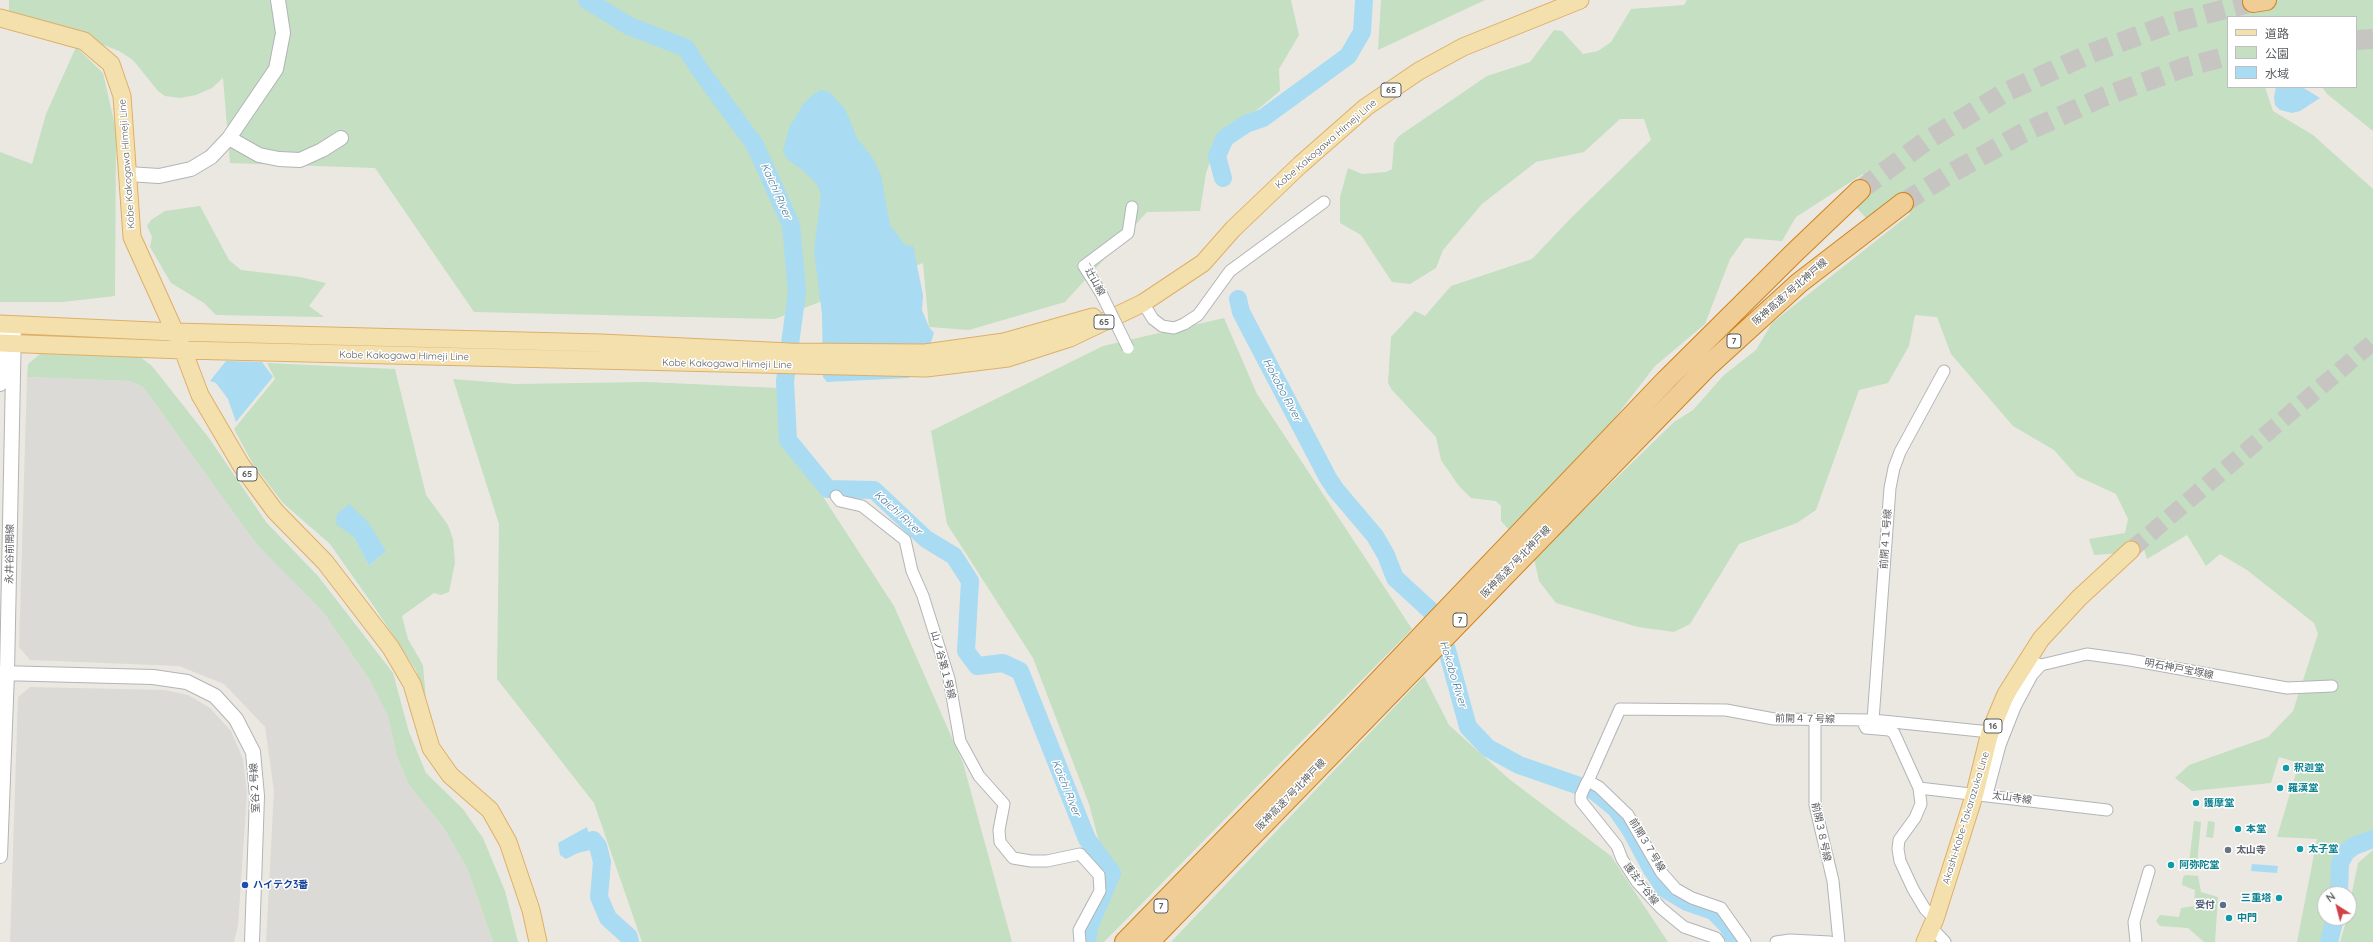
<!DOCTYPE html>
<meta charset="utf-8">
<style>
body{margin:0}
#map{position:relative;width:2373px;height:942px;overflow:hidden;background:#ebe8e2;font-family:Quicksand,"Noto Sans JP",sans-serif}
canvas{display:block}
.legend{position:absolute;left:2227px;top:16px;width:130px;height:72px;box-sizing:border-box;background:#fff;border:1px solid #bdbebf;margin:0;padding:5px 7px;list-style:none;font-size:12px;color:#5a5d60}
.legend li{display:flex;align-items:center;gap:8px;height:20px}
.legend b{width:20px;border:1px solid #bdbebf}
.north{position:absolute;left:2317px;top:886px;width:40px;height:40px;box-sizing:border-box;background:#fff;border:1px solid #bdbebf;border-radius:50%;rotate:324deg;font-size:11px;font-weight:700;line-height:16px;text-align:center;color:#5a5d60}
.north::after{content:'';display:block;margin:auto;width:14px;height:18px;background:#d24146;clip-path:polygon(50% 0,100% 100%,50% 72%,0 100%)}
</style>
<div id="map">
<canvas width="2373" height="942"></canvas>
<ul class="legend">
<li><b style="height:5px;background:#f4e0ad"></b>道路</li>
<li><b style="height:11px;background:#c4dfc1"></b>公園</li>
<li><b style="height:11px;background:#a9dbf3"></b>水域</li>
</ul>
<div class="north">N</div>
</div>
<script>
const ctx = document.querySelector('canvas').getContext('2d');
ctx.lineJoin = 'round';
function paint(path, color) { ctx.fillStyle = color; ctx.fill(path, 'evenodd'); }
const toPath = rows => new Path2D(rows.map(r => 'M' + r).join(''));
function stroke(path, color, width, dash) { ctx.strokeStyle = color; ctx.lineWidth = width; ctx.lineCap = dash ? 'butt' : 'round'; ctx.setLineDash(dash || []); ctx.stroke(path); }
function label(font, color, halo, rows, align = 'center') {
  ctx.font = font + ' Quicksand,"Noto Sans JP",sans-serif'; ctx.lineWidth = 3; ctx.setLineDash([]); ctx.textBaseline = 'middle'; ctx.strokeStyle = halo; ctx.fillStyle = color; for (const [text, x, y, turn = 0] of rows) {
    ctx.save(); ctx.translate(x, y); ctx.rotate((+turn || 0) * Math.PI / 180); ctx.textAlign = isNaN(turn) ? turn : align; if (halo) ctx.strokeText(text, 0, 0); ctx.fillText(text, 0, 0); ctx.restore();
  }
}
paint(toPath([
 [27,377,130,381,143,387,257,545,324,613,371,682,388,716,397,757,409,785,444,828,468,870,493,942,266,942,274,791,265,727,224,684,179,666,30,660,19,647],
 [30,687,165,690,188,695,210,708,231,731,243,759,247,793,238,926,234,942,10,942,18,697]
]), '#dcdad6');
paint(toPath([
 [9,0,1291,0,1299,35,1279,69,1280,91,1217,143,1206,173,1200,211,1147,212,1065,302,969,330,929,327,923,263,775,319,474,312,375,168,230,163,223,78,212,88,196,95,180,98,165,96,158,91,133,60,119,51,96,42,76,30,9,11],
 [1381,0,1485,0,1378,50],
 [1687,0,2373,0,2373,131,2327,94,2322,87,2356,87,2356,17,2228,17,2228,87,2265,87,2273,111,2313,135,2373,189,2373,831,2340,845,2336,894,2325,894,2325,918,2331,918,2323,942,2297,942,2317,839,2277,837,2299,763,2279,757,2271,783,2192,791,2175,778,2189,765,2268,737,2293,711,2318,634,2314,623,2247,570,2220,554,2206,566,2187,535,2147,559,2140,536,2121,553,2094,555,2089,539,2125,533,2128,519,2116,494,2077,476,2054,450,2013,426,1951,354,1937,317,1915,315,1909,346,1888,383,1859,390,1816,510,1797,523,1739,544,1690,624,1674,632,1638,627,1556,603,1539,581,1534,558,1674,422,1693,410,1724,375,1756,350,1772,323,1910,214,1899,196,1866,218,1855,206,1874,188,1863,174,1796,217,1782,241,1745,238,1730,259,1705,324,1655,366,1614,419,1509,530,1501,521,1501,506,1496,501,1471,498,1459,486,1441,460,1436,437,1392,390,1388,383,1391,337,1415,311,1425,316,1451,286,1532,259,1571,218,1651,140,1644,119,1620,119,1584,152,1536,162,1482,204,1443,250,1436,268,1410,284,1392,282,1361,235,1340,223,1340,197,1348,168,1362,174,1386,172,1392,169,1394,143,1399,136,1487,76,1530,62,1554,30,1562,31,1583,54,1598,51,1611,42,1631,9,1684,5],
 [76,47,103,73,116,130,115,296,63,302,0,302,0,152,32,164,46,114],
 [200,206,229,260,241,270,300,277,326,283,309,306,324,317,216,315,204,303,171,283,150,247,152,237,147,226,151,220,165,211],
 [1224,318,1257,394,1412,629,1104,942,1091,942,1109,879,1089,804,1033,658,947,524,931,431,1103,346],
 [40,354,139,356,152,366,209,438,266,522,318,576,393,673,409,732,426,773,463,809,483,838,505,891,518,942,493,942,468,870,444,828,409,785,397,757,388,716,371,682,324,613,257,545,143,387,130,381,27,377,28,364],
 [267,363,395,369,426,495,448,525,453,539,455,563,449,592,441,595,434,593,402,616,408,639,423,665,426,700,416,670,373,605,330,544,283,503,253,464,234,429,275,379],
 [354,537,386,551,369,566],
 [453,379,515,384,647,382,778,388,801,463,894,606,963,763,1012,942,642,942,594,803,497,679,499,524],
 [1424,676,1449,725,1509,779,1611,856,1668,942,1171,942],
 [2194,821,2201,822,2197,864,2189,863],
 [2208,821,2215,822,2213,838,2206,837],
 [2373,850,2373,942,2340,942,2347,918,2349,918,2349,907,2358,863],
 [2186,875,2198,876,2201,892,2218,897,2215,942,2204,942,2188,928,2160,926,2156,921,2160,915,2179,917,2181,908,2194,906,2195,890,2182,885,2183,877]
]), '#c4dfc1');
paint(toPath([
 [2276,87,2302,87,2320,98,2300,111,2292,113,2280,110,2275,105,2274,97],
 [821,90,829,92,845,109,857,138,872,157,881,175,890,225,905,245,913,246,923,295,922,310,929,327,934,333,931,342,935,348,916,373,908,378,827,382,823,377,822,314,814,250,821,195,817,184,800,168,787,159,783,151,789,128,804,103,815,93],
 [226,361,262,362,273,377,236,422,228,399,216,383,210,381],
 [349,504,368,522,386,551,369,566,354,537,336,524,337,514],
 [587,827,590,839,589,847,566,859,560,855,558,843],
 [2252,864,2278,866,2277,873,2251,871]
]), '#a9dbf3');
stroke(toPath([
 [587,0,629,26,686,48,700,70,755,145,791,225,797,292,785,381,788,440,828,489,874,490,926,539,954,556,970,581,966,651,977,666,1003,663,1020,671,1087,839,1112,873,1089,927,1087,942],
 [1223,178,1217,156,1225,138,1246,124,1263,118,1348,56,1362,32,1364,0],
 [1238,299,1241,312,1328,478,1336,490,1375,536,1386,555,1395,578,1431,611,1447,650,1468,727,1488,748,1519,765,1594,791,1604,799,1616,809,1630,829,1651,868,1665,889,1687,902,1713,911,1727,925,1737,942],
 [573,845,593,840,598,846,602,862,599,897,608,918,629,937,630,942],
 [2339,894,2340,863,2346,852,2354,846,2373,839],
 [2329,942,2335,918]
]), '#a9dbf3', 18);
stroke(toPath([
 [2131,550,2373,342]
]), '#c7c5c2', 17, [17, 8]);
stroke(toPath([
 [2356,40,2373,39],
 [1860,190,1926,141,2004,93,2089,54,2172,23,2253,2],
 [1903,203,1946,176,2023,133,2103,97,2186,67,2228,56]
]), '#c7c5c2', 20, [20, 10]);
const minor = toPath([
 [1084,266,1128,233,1132,207],
 [1143,303,1153,319,1162,326,1174,328,1184,324,1198,315,1230,271,1324,202],
 [836,496,840,501,862,506,905,540,912,571,923,596,949,679,960,741,979,776,1004,804,999,830,1000,842,1013,858,1031,861,1047,861,1080,854,1099,875,1100,891,1079,930,1080,942],
 [2026,660,2041,665,2087,654,2130,660,2287,688,2332,686],
 [1815,720,1815,805,1833,881,1839,942],
 [1862,720,1866,728,1889,730,1894,733,1919,788,2107,810],
 [1873,720,1890,488,1894,468,1900,452,1944,371],
 [1587,782,1581,795,1581,801,1617,846,1622,859,1637,882,1661,908,1684,927,1716,938,1719,942],
 [1919,788,1921,804,1915,818,1899,840,1898,849,1900,861,1913,889,1925,909,1935,919],
 [1987,794,2000,745,2015,707,2032,675,2041,665],
 [1931,927,1945,942],
 [1745,942,1721,908,1692,898,1676,889,1661,872,1628,815,1599,787,1588,781,1620,709,1726,710,1774,719,1873,720,1990,732],
 [1776,942,1790,940,1830,942],
 [2136,942,2134,922,2149,871]
]);
const tertiary = toPath([
 [229,138,259,155,279,159,300,160,322,150,341,138],
 [128,174,159,176,191,169,211,157,229,138,276,69,283,33,278,0],
 [0,384,0,324],
 [0,673,153,677,187,682,215,696,236,719,253,752,257,796,252,942],
 [0,856,7,673,14,324]
]);
const primary = toPath([
 [0,18,84,41,111,64,122,96,132,237,183,350,200,395,241,465,275,511,325,562,391,648,412,684,431,748,450,775,490,810,508,842,531,910,538,942],
 [0,324,175,332,601,343,790,352,925,353,1004,342,1093,317],
 [0,343,183,350,926,368,1008,358,1070,338,1143,303,1203,263,1233,229,1300,165,1366,107,1419,71,1463,47,1580,0],
 [1925,942,1935,919,1975,793,1990,732,2006,694,2041,639,2079,598,2131,550]
]);
const motorway = toPath([
 [2253,2,2266,0],
 [1125,942,1329,733,1666,380,1794,253,1860,190],
 [1149,942,1708,366,1799,283,1903,203]
]);
stroke(minor, '#b2b4b7', 13);
stroke(tertiary, '#b2b4b7', 16);
stroke(primary, '#deaf67', 19);
stroke(motorway, '#d0831c', 22);
stroke(minor, '#fff', 11);
stroke(tertiary, '#fff', 14);
stroke(primary, '#f4e0ad', 17);
stroke(motorway, '#efcd95', 20);
const minorBridge = toPath([
 [1084,266,1101,293,1128,348]
]);
stroke(minorBridge, '#b2b4b7', 13, []);
stroke(minorBridge, '#fff', 11);
for (const [x, y, r, color] of [
 [2286,768,4,"#0f9aa8"],
 [2280,788,4,"#0f9aa8"],
 [2196,803,4,"#0f9aa8"],
 [2238,829,4,"#0f9aa8"],
 [2300,849,4,"#0f9aa8"],
 [2228,850,4,"#6b7280"],
 [2171,865,4,"#0f9aa8"],
 [245,885,4,"#1a4fb4"],
 [2279,898,4,"#0f9aa8"],
 [2223,905,4,"#5c6f8a"],
 [2229,918,4,"#0f9aa8"]
]) { const dot = new Path2D(); dot.arc(x, y, r, 0, 2 * Math.PI); ctx.fillStyle = color; ctx.fill(dot); stroke(dot, '#fff', 1.5); }
for (const [x, y, w] of [
 [1391,90,20],
 [1104,322,20],
 [1734,341,14],
 [247,474,20],
 [1460,620,14],
 [1993,726,18],
 [1161,906,14]
]) { const box = new Path2D(); box.roundRect(x - w / 2, y - 7, w, 14, 3); ctx.fillStyle = '#fff'; ctx.fill(box); stroke(box, '#5a5d60', 1); }
label('bold 9px', '#5a5d60', null, [
 ["65",1391,90],
 ["65",1104,322],
 ["7",1734,341],
 ["65",247,474],
 ["7",1460,620],
 ["16",1993,726],
 ["7",1161,906]
]);
label('10px', '#5a5d60', '#fff', [
 ["Kobe Kakogawa Himeji Line",1326,144,-41],
 ["Kobe Kakogawa Himeji Line",127,164,-94],
 ["辻山線",1095,282,62],
 ["阪神高速7号北神戸線",1790,292,-41],
 ["Kobe Kakogawa Himeji Line",404,356,1],
 ["Kobe Kakogawa Himeji Line",727,364,1],
 ["前開４１号線",1886,539,-86],
 ["永井谷前開線",10,554,-89],
 ["阪神高速7号北神戸線",1516,562,-46],
 ["山ノ谷第１号線",943,665,75],
 ["明石神戸宝塚線",2179,669,11],
 ["前開４７号線",1805,719,1],
 ["室谷２号線",255,788,-93],
 ["阪神高速7号北神戸線",1291,795,-46],
 ["太山寺線",2012,798,8],
 ["Akashi-Kobe-Takarazuka Line",1966,818,-73],
 ["前開３８号線",1821,832,78],
 ["前開３７号線",1647,845,59],
 ["護法ケ谷線",1641,884,52]
]);
label('bold 10px', '#0d838f', '#fff', [
 ["釈迦堂",2294,768],
 ["羅漢堂",2288,788],
 ["護摩堂",2204,803],
 ["本堂",2246,829],
 ["太子堂",2308,849],
 ["阿弥陀堂",2179,865],
 ["三重塔",2271,898,"right"],
 ["中門",2237,918]
], 'left');
label('bold 10px', '#5b616d', '#fff', [
 ["太山寺",2236,850]
], 'left');
label('bold 10px', '#164399', '#fff', [
 ["ハイテク3番",253,885]
], 'left');
label('bold 10px', '#4e5e75', '#fff', [
 ["受付",2215,905]
], 'right');
label('italic 11px', '#47799a', '#fff', [
 ["Kaichi River",776,191,66],
 ["Hokobo River",1282,390,62],
 ["Kaichi River",898,513,42],
 ["Hokobo River",1453,674,73],
 ["Kaichi River",1066,788,68]
]);
</script>
